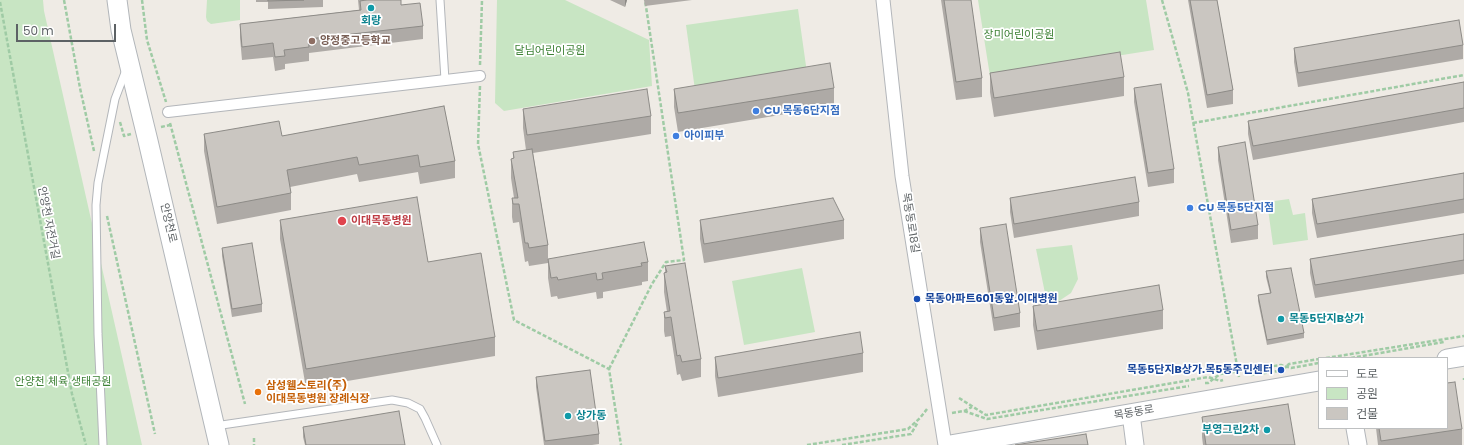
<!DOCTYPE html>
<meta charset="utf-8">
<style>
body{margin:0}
#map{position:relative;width:1464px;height:445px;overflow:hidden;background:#efebe5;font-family:Poppins,"Noto Sans KR",sans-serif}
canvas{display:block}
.legend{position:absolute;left:1318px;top:357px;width:130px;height:72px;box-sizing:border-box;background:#fff;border:1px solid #bec0c1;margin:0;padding:5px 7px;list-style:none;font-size:12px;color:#5d6265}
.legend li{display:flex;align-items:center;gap:8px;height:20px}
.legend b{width:20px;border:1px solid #bec0c1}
.scale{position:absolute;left:16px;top:24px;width:100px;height:18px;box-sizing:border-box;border:2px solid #5d6265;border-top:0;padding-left:5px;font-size:12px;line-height:14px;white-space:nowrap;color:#5d6265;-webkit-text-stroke:3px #fff;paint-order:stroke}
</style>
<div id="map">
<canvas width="1464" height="445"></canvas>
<ul class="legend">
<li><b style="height:5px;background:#fff"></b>도로</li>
<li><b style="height:11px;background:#c8e5c3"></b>공원</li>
<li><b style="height:11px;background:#cac6c1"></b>건물</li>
</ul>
<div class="scale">50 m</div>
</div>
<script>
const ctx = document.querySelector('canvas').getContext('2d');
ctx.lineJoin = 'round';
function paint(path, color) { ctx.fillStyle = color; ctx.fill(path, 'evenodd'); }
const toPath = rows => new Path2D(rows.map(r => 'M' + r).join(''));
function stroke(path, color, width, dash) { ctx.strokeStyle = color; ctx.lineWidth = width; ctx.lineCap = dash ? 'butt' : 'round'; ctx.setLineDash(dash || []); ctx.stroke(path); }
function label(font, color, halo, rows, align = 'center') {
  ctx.font = font + ' Poppins,"Noto Sans KR",sans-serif'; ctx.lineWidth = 3.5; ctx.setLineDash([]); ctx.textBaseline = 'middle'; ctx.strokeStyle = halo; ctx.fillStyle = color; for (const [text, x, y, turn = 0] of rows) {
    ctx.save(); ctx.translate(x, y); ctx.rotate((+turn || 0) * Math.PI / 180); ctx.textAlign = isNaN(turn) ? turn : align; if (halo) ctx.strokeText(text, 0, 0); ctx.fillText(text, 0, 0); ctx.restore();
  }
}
paint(toPath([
 [0,0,43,0,44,11,142,445,0,445],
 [207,0,240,0,240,20,211,24,207,21,206,17],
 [497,0,565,0,649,40,652,86,504,111,495,103],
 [978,0,1146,0,1154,50,990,76],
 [798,9,807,73,695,90,686,25],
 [1289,199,1293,215,1305,213,1308,240,1273,245,1267,202],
 [1072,245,1078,279,1071,293,1059,301,1047,303,1036,249],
 [802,268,815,332,744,345,732,281]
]), '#c8e5c3');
const service = toPath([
 [440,0,445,80],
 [215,426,392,400,408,403,420,409,425,418,437,445],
 [103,445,98,334,96,205,98,183,115,99,126,70]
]);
const pedestrian = toPath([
 [168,112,480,76]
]);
const minor = toPath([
 [883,0,902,176,945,445]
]);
const tertiary = toPath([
 [1131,414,1135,445],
 [1355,428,1358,445]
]);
const secondary = toPath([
 [117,0,121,30,148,141,219,445],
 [1447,359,1464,356],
 [950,445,1319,381]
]);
stroke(service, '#b3b6ba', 9);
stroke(pedestrian, '#b3b6ba', 12);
stroke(minor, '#b3b6ba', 15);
stroke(tertiary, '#b3b6ba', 19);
stroke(secondary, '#b2b6ba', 21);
stroke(toPath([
 [64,0,80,88,94,151],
 [142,0,147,40,166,102],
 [1162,0,1188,93,1239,377],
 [0,2,72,394,86,445],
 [480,65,482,0],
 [480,86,478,144,514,320,609,369,621,445],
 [120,122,124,136,131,134],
 [170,123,245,404],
 [1193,123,1464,75],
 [161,127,170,125],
 [107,216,155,434],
 [1326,358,1464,336],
 [1351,358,1444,342],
 [609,369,652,284,666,262,684,260,645,0],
 [1283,370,1289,364,1319,359],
 [1251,375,1278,371],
 [1464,378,1464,380],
 [1205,383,1208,383,1220,374,1281,365,1291,368,1319,363],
 [959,398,986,415,1208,377,1220,381,1223,380],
 [964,411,987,419,1189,386],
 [952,413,964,411,972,407],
 [254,438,254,445],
 [807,445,908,429,920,418,927,409],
 [842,445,911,434,918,422]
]), '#9fcba5', 2.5, [4, 2]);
stroke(service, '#fff', 7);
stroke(pedestrian, '#fff', 10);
stroke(minor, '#fff', 13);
stroke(tertiary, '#fff', 17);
stroke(secondary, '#fff', 19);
paint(toPath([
 [256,0,323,0,323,7,268,9,268,2,256,2],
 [358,0,401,0,401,5,423,26,423,39,309,53,309,61,285,64,285,69,275,71,273,57,242,60,240,38,240,24,359,10],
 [610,0,627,0,625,7],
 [644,0,692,0,645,6],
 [941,0,971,0,982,78,982,97,956,100],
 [1188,0,1217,0,1233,90,1233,104,1207,108],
 [1463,45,1463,59,1298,87,1294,62,1294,48],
 [990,73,1124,77,1124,96,994,117,990,92],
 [1464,82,1464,122,1253,160,1248,134,1248,121],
 [834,88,834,106,678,132,674,107,674,89],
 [1134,88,1174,169,1174,183,1148,187,1134,102],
 [444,106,455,161,455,178,420,184,418,172,359,182,357,174,290,187,291,193,291,210,217,224,204,151,204,134,282,136],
 [523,109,651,116,651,134,533,153,548,245,548,259,648,262,648,281,642,282,642,285,603,292,603,298,597,299,596,292,558,299,557,296,551,297,548,278,548,263,529,266,528,261,525,262,519,222,513,223,512,217,512,198,514,198,511,178,511,159,513,159,513,152,526,150,523,128],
 [1218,147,1258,225,1258,239,1231,243,1218,160],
 [1464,173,1464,213,1317,238,1312,213,1312,199],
 [1010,198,1139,202,1139,216,1014,238,1010,212],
 [280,220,428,262,495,337,495,356,306,388,280,239],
 [700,220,844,220,844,239,704,263,700,239],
 [980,228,1020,313,1020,327,994,331,980,242],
 [1464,234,1464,274,1315,298,1310,273,1310,259],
 [222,248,262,304,262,312,232,317,222,256],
 [665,266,701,359,701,377,682,381,680,374,677,375,671,336,665,337,664,331,664,312,667,312,664,292,664,273,665,272],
 [1266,271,1304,333,1304,338,1267,345,1258,301,1258,295,1270,293,1266,277],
 [1033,306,1163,310,1163,329,1037,350,1033,325],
 [863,353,863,372,718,397,715,376,715,357],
 [536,377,599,434,599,444,592,445,544,445,536,387],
 [1202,417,1295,445,1203,445,1202,437],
 [303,427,405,445,305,445,303,437],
 [1376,428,1462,429,1462,445,1378,445]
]), '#aeaaa6');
paint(toPath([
 [625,0,627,0,625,7]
]), '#8d8b87');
const building = toPath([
 [268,0,304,0,268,1,268,0],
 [366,0,401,0,401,5,420,3,423,26,308,39,309,47,284,50,285,56,275,57,273,43,242,47,240,24,361,10,360,1,366,0],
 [944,0,971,0,982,78,956,82,944,0],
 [1190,0,1217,0,1233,90,1207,95,1190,0],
 [1459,20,1463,45,1298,73,1294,48,1459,20],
 [1120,52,1124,77,994,98,990,73,1120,52],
 [830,63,834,88,678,113,674,89,830,63],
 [1464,82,1464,108,1253,146,1248,121,1464,82],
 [1161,84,1174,169,1148,173,1134,88,1161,84],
 [647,89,651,116,527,135,523,109,647,89],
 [444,106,455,161,420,167,418,155,359,165,357,157,287,170,291,193,217,207,204,134,279,121,282,136,444,106],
 [1245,142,1258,225,1231,230,1218,147,1245,142],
 [532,149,548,245,529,248,528,243,525,243,519,204,513,204,512,198,518,198,511,159,514,158,513,152,532,149],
 [1464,173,1464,199,1317,224,1312,199,1464,173],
 [1135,177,1139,202,1014,224,1010,198,1135,177],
 [417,197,428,262,481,253,495,337,306,369,280,220,417,197],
 [833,198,844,220,704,244,700,220,833,198],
 [1006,224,1020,313,994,318,980,228,1006,224],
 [1464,234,1464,260,1315,285,1310,259,1464,234],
 [644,242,648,262,641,263,642,266,602,273,603,279,597,280,596,273,558,280,557,277,551,278,548,259,644,242],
 [252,243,262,304,232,309,222,248,252,243],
 [685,263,701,359,682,362,680,355,677,356,671,317,665,318,664,312,670,311,664,273,667,272,665,266,685,263],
 [1291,268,1304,333,1267,340,1258,295,1271,293,1266,271,1291,268],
 [1159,285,1163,310,1037,331,1033,306,1159,285],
 [860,332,863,353,718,378,715,357,860,332],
 [590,370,599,434,545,441,536,377,590,370],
 [1455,382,1462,429,1381,441,1379,428,1447,428,1447,383,1455,382],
 [1288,404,1295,445,1206,445,1202,417,1288,404],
 [399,411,405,445,306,445,303,427,399,411],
 [1086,434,1088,445,1015,445,1086,434]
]);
paint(building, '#cac6c1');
stroke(building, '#8d8b87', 1);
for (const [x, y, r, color] of [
 [371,8,4,"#0f9aa8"],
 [312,41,4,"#8d6e63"],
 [756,111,4,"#3f7fe0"],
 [676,136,4,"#3f7fe0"],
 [1190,208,4,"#3f7fe0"],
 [342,221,5,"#e0444e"],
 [917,299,4,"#1a4fb4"],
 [1281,319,4,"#0f9aa8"],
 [1281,370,4,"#1a4fb4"],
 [258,392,4,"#e8710a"],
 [568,416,4,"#0f9aa8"],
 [1267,430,4,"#0f9aa8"]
]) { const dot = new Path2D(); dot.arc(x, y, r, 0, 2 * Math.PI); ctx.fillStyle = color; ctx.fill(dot); stroke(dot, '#fff', 1.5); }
label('bold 11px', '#0d838f', '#fff', [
 ["회랑",371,21,"center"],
 ["목동5단지B상가",1289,319],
 ["상가동",576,416],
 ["부영그린2차",1259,430,"right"]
], 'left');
label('11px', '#3f8237', '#fff', [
 ["장미어린이공원",1019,35],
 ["달님어린이공원",550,51],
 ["안양천 체육 생태공원",63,382]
]);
label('bold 11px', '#785e54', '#fff', [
 ["양정중고등학교",320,41]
], 'left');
label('bold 11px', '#366cbe', '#fff', [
 ["CU 목동6단지점",764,111],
 ["아이피부",684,136],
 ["CU 목동5단지점",1198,208]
], 'left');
label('bold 11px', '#be3a42', '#fff', [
 ["이대목동병원",351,221]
], 'left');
label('11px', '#5d6265', '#fff', [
 ["안양천 자전거길",48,223,79],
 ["안양천로",168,223,77],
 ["목동동로18길",910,223,81],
 ["목동동로",1134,413,-10]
]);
label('bold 11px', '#164399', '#fff', [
 ["목동아파트601동앞.이대병원",925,299],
 ["목동5단지B상가.목5동주민센터",1273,370,"right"]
], 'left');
label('bold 11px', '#c56008', '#fff', [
 ["삼성웰스토리(주)",266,386],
 ["이대목동병원 장례식장",266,399]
], 'left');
</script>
